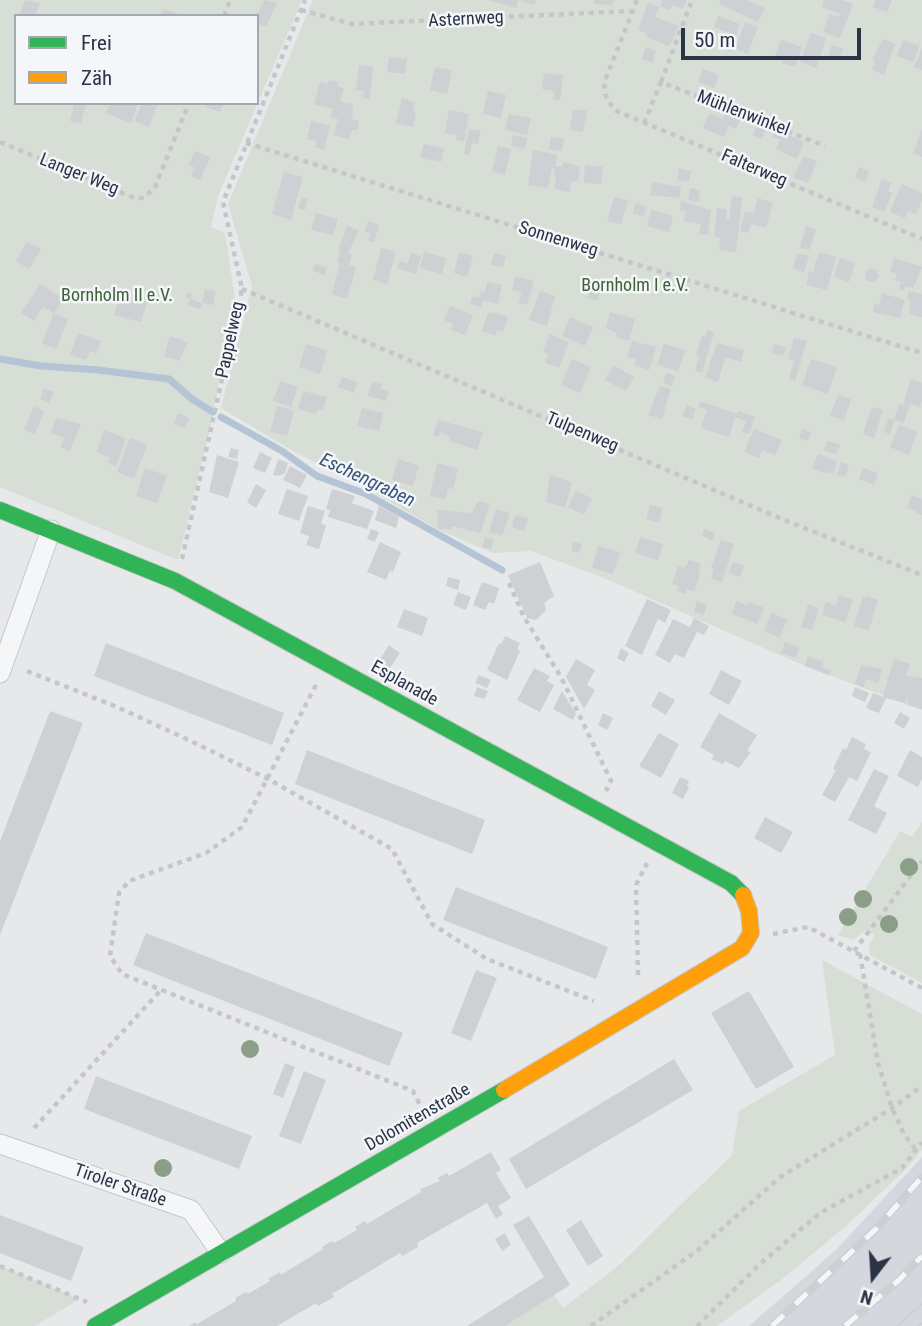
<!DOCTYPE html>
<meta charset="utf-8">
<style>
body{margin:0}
#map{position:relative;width:922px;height:1326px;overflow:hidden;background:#e6e8ea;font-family:"Roboto Condensed",sans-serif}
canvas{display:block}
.legend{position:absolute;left:14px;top:14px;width:245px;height:91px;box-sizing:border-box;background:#f4f6f9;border:2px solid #a4a8b1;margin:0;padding:9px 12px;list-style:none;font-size:21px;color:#2b3445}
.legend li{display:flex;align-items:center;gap:14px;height:35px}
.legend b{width:35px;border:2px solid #a4a8b1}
.north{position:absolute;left:838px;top:1242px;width:70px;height:70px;-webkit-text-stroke:5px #f4f6f9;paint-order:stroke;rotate:197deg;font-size:19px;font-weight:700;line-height:28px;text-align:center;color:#2b3445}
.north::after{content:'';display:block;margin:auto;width:24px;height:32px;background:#2b3445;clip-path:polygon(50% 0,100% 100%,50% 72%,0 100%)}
.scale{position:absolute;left:681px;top:28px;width:180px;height:32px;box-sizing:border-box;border:4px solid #2b3445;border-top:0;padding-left:9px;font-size:21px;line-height:24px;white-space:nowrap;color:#2b3445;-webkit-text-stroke:5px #f4f6f9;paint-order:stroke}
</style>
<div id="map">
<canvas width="922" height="1326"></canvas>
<ul class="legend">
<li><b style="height:9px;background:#30b455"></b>Frei</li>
<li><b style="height:9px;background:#ff9f0a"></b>Zäh</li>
</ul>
<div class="north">N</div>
<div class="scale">50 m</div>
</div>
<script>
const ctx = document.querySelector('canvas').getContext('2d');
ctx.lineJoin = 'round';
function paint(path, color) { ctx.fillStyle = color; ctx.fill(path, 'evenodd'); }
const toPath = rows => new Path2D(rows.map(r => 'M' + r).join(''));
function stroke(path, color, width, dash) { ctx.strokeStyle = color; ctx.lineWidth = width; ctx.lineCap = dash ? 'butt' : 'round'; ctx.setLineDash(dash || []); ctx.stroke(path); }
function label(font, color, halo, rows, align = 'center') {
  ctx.font = font + ' "Roboto Condensed",sans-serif'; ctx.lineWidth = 5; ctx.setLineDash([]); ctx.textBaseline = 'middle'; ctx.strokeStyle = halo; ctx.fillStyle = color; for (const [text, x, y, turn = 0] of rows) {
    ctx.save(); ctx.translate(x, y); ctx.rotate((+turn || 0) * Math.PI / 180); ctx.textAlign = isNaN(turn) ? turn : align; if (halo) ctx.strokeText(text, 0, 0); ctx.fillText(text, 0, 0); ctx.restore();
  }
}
paint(toPath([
 [922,1157,922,1326,749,1326,836,1250]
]), '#d4d7dd');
paint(toPath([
 [0,0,302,0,218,196,211,227,225,233,235,298,212,420,178,560,0,487],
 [16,16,257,16,257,103,16,103],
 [313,0,922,0,922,710,805,666,604,578,531,551,493,553,439,530,361,485,293,451,221,408,252,286,228,204],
 [922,822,922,983,870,955,869,945,875,935,866,930,853,940,838,935,900,831,912,837],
 [822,960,922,1014,922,1150,906,1169,847,1225,781,1280,717,1326,505,1326,554,1295,563,1308,617,1267,732,1155,739,1111,835,1055],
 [0,1266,80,1299,35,1326,0,1326]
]), '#d6ded6');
stroke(toPath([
 [0,359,41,366,98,370,169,379,192,399,213,412],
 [221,417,282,451,317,476,366,494,502,570]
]), '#b4c4d5', 7);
paint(toPath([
 [25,0,40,3,35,16,19,16],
 [264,0,277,3,266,27,257,23,257,16],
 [488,0,536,0,534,5,518,0,516,8],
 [594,0,613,0,612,5,594,4],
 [662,0,687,0,683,9,672,5,670,10,660,6],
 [720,0,747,0,765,8,758,22,719,4],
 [824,0,841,0,853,4,840,38,823,32,829,14,839,17,840,14,822,7],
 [876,0,892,0,887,12,873,7],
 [648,3,659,7,655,17,679,26,669,46,646,37,647,33,638,30],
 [162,9,183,15,183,16,160,16],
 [718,16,740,24,730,52,723,49,729,33,714,27],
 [745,22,758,27,748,54,735,49],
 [811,33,826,38,816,68,800,62],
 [883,39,895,44,884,75,872,70,875,61,872,60],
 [781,40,802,47,795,67,782,63,783,60,775,57],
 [903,40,919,46,913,62,897,56],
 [832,45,843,49,839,59,828,55],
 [646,47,656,51,652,63,642,59],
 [922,48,922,70,914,67],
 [389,57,407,59,405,74,387,72],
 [359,65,373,67,370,99,363,98,364,91,356,91],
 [435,67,452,70,447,94,430,90],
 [703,69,719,75,714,88,698,82],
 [544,73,563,75,560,100,553,99,554,91,542,89],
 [329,80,338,82,337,86,344,88,340,102,353,104,352,116,353,120,359,121,358,130,352,130,349,139,334,135,338,119,330,117,333,109,314,104,320,82,328,84],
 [488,91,506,95,501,118,483,114],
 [402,98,415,102,413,112,416,113,413,127,396,123],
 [79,103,86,103,81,123,70,121,74,104,79,105],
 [110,103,138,103,131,123,106,113],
 [142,103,158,103,149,127,135,121],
 [207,103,224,103,220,112,206,107],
 [573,109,587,111,583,132,570,130],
 [727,109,742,115,736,129,729,126,724,137,703,128,710,113,723,119],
 [449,110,469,114,464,141,456,140,457,135,445,133],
 [509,114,531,118,527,135,505,130],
 [311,121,330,126,324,150,315,147,316,141,307,139],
 [757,125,766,129,762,139,753,135],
 [922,128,922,157,913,154],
 [469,129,481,131,478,144,472,143,469,155,464,153],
 [776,129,804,142,797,159,776,149,780,140,772,137],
 [513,135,527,138,525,149,511,146],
 [551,137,564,139,562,151,549,149],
 [424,144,444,148,441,162,420,158],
 [498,146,511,149,505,175,492,172],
 [533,150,557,155,555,166,562,167,563,162,580,166,578,181,572,181,570,192,554,189,556,176,554,175,555,169,552,168,548,188,528,185],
 [195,151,210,157,200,180,191,176,194,167,189,165],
 [804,156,817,161,808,183,793,177],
 [585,165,603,167,601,184,584,183],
 [859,167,869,171,865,182,855,178],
 [679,168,691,171,689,182,677,180],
 [284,172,303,177,291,220,272,214],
 [882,179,891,183,888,191,892,193,884,212,872,207],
 [652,182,681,187,680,198,650,195],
 [902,184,922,193,922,200,916,214,908,211,905,218,890,212],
 [690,188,700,190,698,202,688,200],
 [732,196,742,197,736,252,719,250,720,238,714,236,717,208,727,209,726,219,729,220],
 [302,197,308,199,305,210,298,208],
 [614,197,628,200,621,224,607,221],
 [758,198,773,203,766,228,751,224,748,233,740,231,745,211,754,213],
 [681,201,711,210,708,235,699,234,701,224,684,221,685,211,680,211],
 [635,203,646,206,644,216,633,214],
 [651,210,673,216,669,232,647,226],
 [316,213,338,219,333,235,311,230],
 [368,221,379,225,374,242,368,241,370,234,365,232],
 [347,226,359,230,348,253,352,255,349,265,356,267,347,299,332,294,340,263,337,262,340,251,338,250],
 [806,226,816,229,809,250,800,247],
 [27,242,41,249,29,269,16,261],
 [381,248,396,252,387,284,373,280],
 [424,252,446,258,442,274,420,268],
 [459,252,473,256,467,277,454,273],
 [819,252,836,257,827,290,806,285,809,271,813,272],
 [411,253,421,256,416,274,397,268,400,261,408,263],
 [494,253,506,256,503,267,491,265],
 [797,253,809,256,804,272,793,269],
 [840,258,855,263,849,282,834,277],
 [894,258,922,267,913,288,905,286,904,291,899,289,901,282,895,280,897,273,890,272],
 [315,264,327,268,325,275,313,271],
 [870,268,877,270,879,277,873,282,866,280,865,273],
 [515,276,534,281,527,305,518,303,522,292,512,290],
 [487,282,502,285,498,304,483,300,481,307,470,304,472,296,479,298,481,291,485,292],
 [40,284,64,299,54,313,68,319,56,349,42,343,54,313,43,307,34,321,21,313],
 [592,284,602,287,597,301,587,298],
 [205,289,216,291,213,305,202,303,201,309,188,306,190,299,186,298,188,292,192,294,190,299,202,303],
 [540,291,555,296,547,326,529,320],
 [909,291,922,294,922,317,909,314,911,301,907,300],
 [882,293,905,300,900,318,873,312,875,304,879,305],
 [132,297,147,302,141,322,114,315,119,300,130,303],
 [450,306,473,315,465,335,451,330,453,324,444,320],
 [493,312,508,317,503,332,497,330,495,336,482,331,488,313,492,314],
 [610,312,635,319,629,341,616,337,617,333,606,328],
 [570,317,593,327,585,346,562,336],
 [707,330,714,332,702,373,695,371,699,356,696,355,702,336,705,337],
 [78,333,101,341,97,353,90,351,86,360,70,355],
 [549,334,569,342,559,368,545,363,548,354,543,352],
 [170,336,188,342,179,361,164,356],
 [794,338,807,341,795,381,789,379,794,360,788,359],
 [632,341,656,347,649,370,634,365,636,359,627,357],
 [717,343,744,350,741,362,725,357,718,382,705,378],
 [306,344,327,350,320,374,299,367],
 [664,344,685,350,678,371,657,365],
 [774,344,786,347,783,356,772,353],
 [572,359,591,367,580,393,561,385],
 [811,359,837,367,828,394,802,385],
 [613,365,634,377,626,391,605,380],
 [666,373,675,376,672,386,663,383],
 [342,377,357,382,354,393,338,387],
 [911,379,922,383,922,400,920,407,910,404,904,423,894,420,899,404,903,405],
 [280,381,298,387,291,407,273,401],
 [372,382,382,384,381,389,389,391,386,401,368,396],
 [660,386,671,389,662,419,648,415],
 [44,388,54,392,49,403,40,399],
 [303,391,327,397,323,410,318,409,316,414,298,409],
 [838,395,851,399,844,420,830,416],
 [700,401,737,414,738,411,755,417,749,434,742,432,746,421,735,417,729,437,701,428,707,410,698,407],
 [687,405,696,409,692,420,682,416],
 [34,406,44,411,35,434,24,430],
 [277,406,294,411,287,436,270,432],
 [872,407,883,410,874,438,863,434],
 [362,408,383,413,379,431,357,426],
 [178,413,189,418,185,428,174,424],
 [56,418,81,424,70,451,61,447,64,438,51,433],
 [888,418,894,420,890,434,884,432],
 [438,420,483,432,477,450,450,441,451,438,440,432,438,437,433,435],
 [899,425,917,432,909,455,890,447],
 [754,429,782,440,775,455,762,450,759,458,744,452],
 [802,429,811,432,808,441,799,438],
 [104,430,126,438,116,466,108,463,110,458,96,452],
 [130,438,147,445,134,479,117,472],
 [828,441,840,445,836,454,824,450],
 [231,448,239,450,237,459,228,457],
 [260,452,272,458,265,473,253,468],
 [818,454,837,462,833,474,828,472,827,474,812,468],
 [217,455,239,462,228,498,209,492],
 [278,459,288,463,285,473,279,476,273,475],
 [398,459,419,466,413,486,392,480],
 [841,462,849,465,845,477,837,475],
 [437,463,458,468,453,489,448,488,446,499,430,496],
 [290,466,307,475,300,488,283,480],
 [145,468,167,476,157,503,136,496],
 [863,468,878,473,874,485,859,479],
 [550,475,572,482,565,507,546,502],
 [377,482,397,491,394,499,374,491],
 [256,484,266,490,256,508,247,502],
 [287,489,308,496,299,521,278,514],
 [332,489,355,496,352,503,374,511,367,529,328,517,330,510,326,509],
 [576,491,592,498,584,515,568,507],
 [911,495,922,499,922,515,916,513,917,511,907,508],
 [478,501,490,504,480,533,452,526,451,529,438,529,437,510,472,513],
 [650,505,663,508,659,523,646,519],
 [308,506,325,511,321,524,326,525,319,549,306,545,309,536,300,533],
 [379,506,399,517,396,528,375,520],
 [496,509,510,513,502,536,489,532],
 [515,515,528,518,524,531,512,527],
 [371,529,379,532,375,542,367,539],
 [704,529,715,533,712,541,702,535],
 [485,537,494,539,491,549,482,547],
 [640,537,663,544,658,560,635,553],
 [721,540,734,544,722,582,711,579,714,569,711,568],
 [380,542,401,552,393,572,390,571,386,580,367,572],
 [573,542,582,544,579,553,571,551],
 [598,546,620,552,613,574,592,568],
 [689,560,701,564,698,573,700,574,694,591,687,589,685,594,677,591,679,586,672,584,678,566,685,568],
 [540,562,554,596,544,603,546,610,536,620,527,618,508,575],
 [733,562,744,566,740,577,729,573],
 [448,577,460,580,458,590,446,586],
 [482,582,499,588,494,604,489,602,485,610,473,605],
 [458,592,471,597,466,610,453,605],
 [839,595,853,600,845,622,822,615,826,602,836,606],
 [867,596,878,600,869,630,854,626,863,597,866,598],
 [647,599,671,610,665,623,658,619,642,655,625,646],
 [697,601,707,605,704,615,694,612],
 [736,601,747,605,749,602,764,608,757,624,732,614],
 [808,604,819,608,812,630,801,627],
 [404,609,428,618,422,636,397,627],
 [771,613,787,619,780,638,764,631],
 [694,618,709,626,704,635,697,632,684,658,675,654,670,663,655,655,673,619,690,627],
 [505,636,520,643,517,649,520,651,507,680,487,670,499,643,501,644],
 [785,642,799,647,796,658,781,653],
 [106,643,284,713,272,745,94,676],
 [389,645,400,653,390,668,379,661],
 [621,648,629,653,624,662,617,658],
 [808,656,823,662,822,667,831,670,829,675,805,666],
 [576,659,595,670,587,685,595,690,584,709,566,677],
 [894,659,910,664,906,676,922,678,922,709,907,705,908,695,905,703,886,698,879,713,866,708,873,693,883,697],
 [861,665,882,669,878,683,866,679,864,687,855,684],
 [534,668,550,676,547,681,554,685,540,712,517,700],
 [721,670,742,681,729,705,709,694],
 [479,675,491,680,487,688,475,683],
 [477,687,488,691,485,699,474,696],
 [855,687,869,693,865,702,852,696],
 [562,691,576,714,573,720,553,709],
 [659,691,675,700,666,715,651,706],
 [50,711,83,723,0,935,0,841],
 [900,712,910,718,904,729,894,723],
 [603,713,613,718,607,730,598,725],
 [719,713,757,735,747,751,751,752,739,768,725,761,723,764,712,759,714,755,700,747],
 [659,733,679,744,661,778,639,766],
 [852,737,866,744,864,749,871,752,857,781,849,777,835,802,822,795,836,770,833,769,843,748,846,750],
 [307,750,485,820,472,854,295,784],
 [910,750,922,757,922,779,918,787,897,776],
 [874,769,889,776,874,806,887,813,876,834,848,820],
 [680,777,689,781,687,786,689,787,683,799,672,793],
 [765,817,793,832,781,853,754,838],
 [456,887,608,947,596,979,443,920],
 [146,933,403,1033,389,1066,133,965],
 [476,970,497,978,471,1041,451,1033],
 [749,991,794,1067,756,1089,711,1013],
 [674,1059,693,1090,526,1189,509,1159],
 [285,1063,295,1067,283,1098,273,1094],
 [304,1071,326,1080,301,1144,279,1136],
 [96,1076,252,1136,239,1169,84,1109],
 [491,1152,501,1170,496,1173,511,1198,498,1206,503,1214,496,1219,487,1203,417,1243,418,1247,402,1256,400,1253,332,1294,334,1297,318,1306,316,1303,277,1326,189,1326,195,1322,197,1324,236,1301,235,1298,246,1292,248,1294,270,1281,268,1279,280,1272,281,1275,323,1249,322,1247,332,1241,334,1243,357,1230,355,1227,365,1221,367,1224,421,1192,420,1189,440,1181,438,1178,447,1173,449,1176],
 [0,1215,84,1247,71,1281,0,1253],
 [529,1216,570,1285,505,1326,467,1326,544,1277,513,1225],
 [581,1220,603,1256,588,1266,566,1230],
 [505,1233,511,1245,502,1251,495,1239]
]), '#ced0d3');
const street = toPath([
 [0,673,51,530],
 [0,1144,191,1210,221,1253]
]);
const fast = toPath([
 [0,510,175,581,731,883,743,895],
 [95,1326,504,1090]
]);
const slow = toPath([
 [504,1090,742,948,751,933,749,911,743,895]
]);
stroke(street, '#c4c6c8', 21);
stroke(fast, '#c4c6c8', 18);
stroke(slow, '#c4c6c8', 18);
stroke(toPath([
 [637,0,604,83,606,96,614,110,922,239],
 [301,10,352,24,632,11],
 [224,16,230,0],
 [661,82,691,3],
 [644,123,661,82,825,146],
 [0,142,134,198,144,198,155,187,189,103],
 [246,143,922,353],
 [242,289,782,519,922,575],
 [182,559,242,289,223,202,305,0],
 [509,583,524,617,561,677,611,781,606,791],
 [27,671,117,707,193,742,268,779,392,849,432,924,487,959,594,1001],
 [316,685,242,827,206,853,129,881,119,893,110,956,122,974,413,1091,420,1105],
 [773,934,808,927,922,988],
 [854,951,922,861],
 [860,954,878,1063,892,1108,904,1134,916,1150],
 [638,975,636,885,647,863],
 [34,1128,161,990],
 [0,1266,87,1302],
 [591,1326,698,1250,779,1178,892,1108,922,1086],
 [697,1326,760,1264,820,1213,902,1168,922,1142]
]), '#c5c6ca', 4.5, [5, 5]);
stroke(street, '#f5f6f7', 19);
stroke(fast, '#30b455', 16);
stroke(slow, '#ff9f0a', 16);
stroke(toPath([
 [897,1326,922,1304],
 [918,1326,922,1323]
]), '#cecfd2', 2);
const rail = toPath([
 [772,1326,877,1228,922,1177],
 [845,1326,899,1280,922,1256]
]);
stroke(rail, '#cecfd2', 8);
stroke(rail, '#f4f6f9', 5, [16]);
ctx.fillStyle = '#8a9e88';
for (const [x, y] of [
 [909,867],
 [863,899],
 [848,917],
 [889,924],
 [250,1049],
 [163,1168]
]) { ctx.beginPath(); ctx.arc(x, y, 9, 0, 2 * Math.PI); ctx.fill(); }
label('18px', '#2b3445', '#f4f6f9', [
 ["Asternweg",466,20,-3],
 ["Mühlenwinkel",743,114,21],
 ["Falterweg",754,169,23],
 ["Langer Weg",79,175,22],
 ["Sonnenweg",558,240,17],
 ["Pappelweg",231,340,-78],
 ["Tulpenweg",582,433,23],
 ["Esplanade",404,684,29],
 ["Dolomitenstraße",418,1118,-30],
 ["Tiroler Straße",120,1186,19]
]);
label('18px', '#3f6138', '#f4f6f9', [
 ["Bornholm I e.V.",635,286],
 ["Bornholm II e.V.",117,296]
]);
label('italic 19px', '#34527a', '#f4f6f9', [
 ["Eschengraben",367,481,25]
]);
</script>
